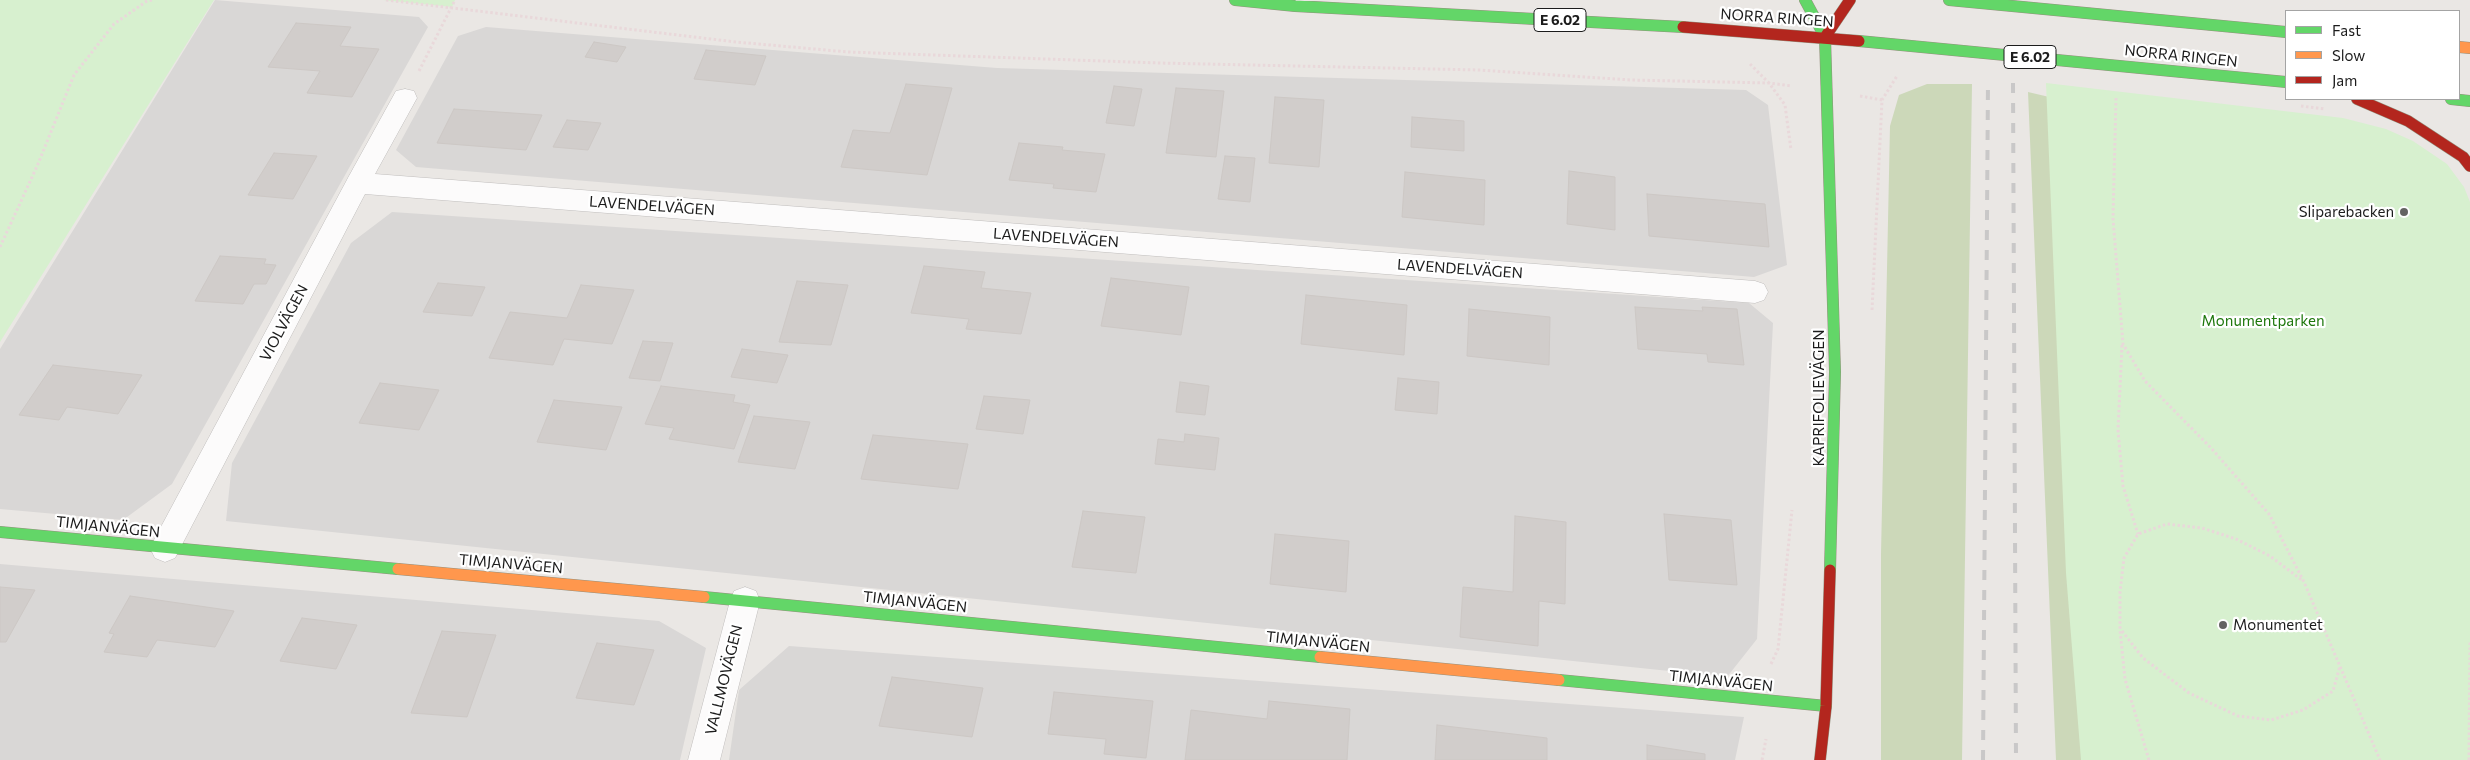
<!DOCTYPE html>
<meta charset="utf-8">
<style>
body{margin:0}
#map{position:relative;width:2470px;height:760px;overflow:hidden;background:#eae7e4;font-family:Commissioner,sans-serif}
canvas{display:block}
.legend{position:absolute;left:2285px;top:10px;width:175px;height:90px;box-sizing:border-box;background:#fff;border:1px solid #a4a4a4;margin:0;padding:6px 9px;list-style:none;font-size:15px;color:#1c1c1c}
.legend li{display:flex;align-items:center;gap:10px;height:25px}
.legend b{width:25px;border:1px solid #a4a4a4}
</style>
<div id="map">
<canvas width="2470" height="760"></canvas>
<ul class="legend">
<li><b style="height:6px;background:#63d668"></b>Fast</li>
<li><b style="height:6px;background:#ff974d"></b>Slow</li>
<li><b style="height:6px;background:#b3261e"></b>Jam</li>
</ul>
</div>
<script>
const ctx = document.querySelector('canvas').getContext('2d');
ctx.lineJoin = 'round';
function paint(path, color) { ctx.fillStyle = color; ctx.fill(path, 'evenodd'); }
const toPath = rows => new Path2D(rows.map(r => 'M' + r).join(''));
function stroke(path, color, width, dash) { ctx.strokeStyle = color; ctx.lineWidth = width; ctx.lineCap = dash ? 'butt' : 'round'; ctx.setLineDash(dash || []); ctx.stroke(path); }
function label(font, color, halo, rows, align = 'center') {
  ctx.font = font + ' Commissioner,sans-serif'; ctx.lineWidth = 4.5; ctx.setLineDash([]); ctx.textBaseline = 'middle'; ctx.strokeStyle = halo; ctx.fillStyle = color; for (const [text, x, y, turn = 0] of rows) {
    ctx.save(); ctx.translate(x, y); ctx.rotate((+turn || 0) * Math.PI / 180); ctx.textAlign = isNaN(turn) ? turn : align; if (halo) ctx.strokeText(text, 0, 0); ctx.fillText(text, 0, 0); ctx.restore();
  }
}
paint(toPath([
 [215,0,419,17,428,27,172,484,123,520,0,509,0,349],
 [486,27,997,68,1746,90,1768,105,1787,265,1754,277,416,167,396,150,458,36],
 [392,212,1749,303,1773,323,1757,639,1727,677,226,521,232,463,351,243],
 [0,564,659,621,706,648,680,760,0,760],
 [789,646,1744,717,1735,760,729,760,739,690]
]), '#d9d7d6');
paint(toPath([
 [1927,84,1972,84,1962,760,1881,760,1881,554,1890,126,1899,95],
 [2028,92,2062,100,2142,760,2056,760]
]), '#ccd8b9');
paint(toPath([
 [0,0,214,0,0,342],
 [383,0,455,0,452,7],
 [2046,83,2343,118,2386,129,2413,141,2447,164,2464,187,2470,202,2470,760,2081,760,2066,573]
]), '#d7f0cf');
const building = toPath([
 [296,23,351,27,340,46,379,49,352,97,307,93,320,71,268,67,296,23],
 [594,42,626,47,617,62,585,57,594,42],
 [706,50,766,56,755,85,694,79,706,50],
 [906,84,952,88,927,175,841,167,853,130,890,133,906,84],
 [1114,86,1142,89,1134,126,1106,123,1114,86],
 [1176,88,1224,91,1216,157,1166,153,1176,88],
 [1275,97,1324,100,1319,167,1269,163,1275,97],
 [454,109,542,115,526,150,437,143,454,109],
 [1412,117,1464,121,1464,151,1411,147,1412,117],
 [567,120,601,123,588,150,553,147,567,120],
 [1019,143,1063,147,1062,150,1105,154,1096,192,1053,188,1054,184,1009,180,1019,143],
 [274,153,317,156,293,199,248,195,274,153],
 [1225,156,1255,158,1250,202,1218,199,1225,156],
 [1569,171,1615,177,1615,230,1567,224,1569,171],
 [1405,172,1485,180,1484,225,1402,217,1405,172],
 [1647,194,1765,204,1769,247,1649,236,1647,194],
 [220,256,266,259,264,264,276,265,266,284,254,284,243,304,195,301,220,256],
 [924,266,985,272,981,288,1031,293,1021,334,966,329,969,319,911,313,924,266],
 [1111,278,1189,287,1181,335,1101,326,1111,278],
 [797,281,848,285,831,345,779,342,797,281],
 [438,283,485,287,472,316,423,312,438,283],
 [581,285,634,290,612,344,564,339,553,365,489,358,510,312,567,318,581,285],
 [1306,295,1407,305,1404,355,1301,344,1306,295],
 [1635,307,1703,311,1702,307,1737,309,1744,365,1708,362,1707,354,1638,349,1635,307],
 [1469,309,1550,317,1549,365,1467,356,1469,309],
 [643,341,673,343,660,381,629,378,643,341],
 [742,349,788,355,777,383,731,377,742,349],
 [53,365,142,375,118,414,67,407,59,420,19,415,53,365],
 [1398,378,1439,382,1437,414,1395,410,1398,378],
 [1180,382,1209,386,1205,415,1176,412,1180,382],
 [380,383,439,390,419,430,359,423,380,383],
 [661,386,735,395,733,402,750,405,734,449,669,439,674,428,645,424,661,386],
 [984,396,1030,400,1023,434,976,429,984,396],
 [554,400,622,407,606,450,537,442,554,400],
 [754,416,810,422,795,469,738,462,754,416],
 [1185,434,1219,438,1215,470,1155,464,1158,439,1184,442,1185,434],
 [873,435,968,444,958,489,861,479,873,435],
 [1083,511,1145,517,1136,573,1072,567,1083,511],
 [1664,514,1731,520,1737,585,1669,580,1664,514],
 [1515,516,1566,522,1565,604,1539,601,1538,646,1460,637,1463,587,1513,592,1515,516],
 [1275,534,1349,541,1346,592,1270,584,1275,534],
 [0,587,35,590,6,642,0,642,0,587],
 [130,596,234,611,215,647,157,640,147,657,104,652,114,634,109,633,130,596],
 [302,618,357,625,336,669,280,661,302,618],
 [442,631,496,635,467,717,411,713,442,631],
 [597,643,654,650,634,705,576,698,597,643],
 [892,677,983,688,972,737,879,726,892,677],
 [1054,692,1153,701,1146,758,1104,754,1106,739,1048,734,1054,692],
 [1269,701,1350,709,1347,760,1185,760,1191,710,1267,719,1269,701],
 [1437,725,1547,738,1547,760,1435,760,1437,725],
 [1647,745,1705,754,1705,760,1647,760,1647,745]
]);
paint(building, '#d1cdcb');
stroke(building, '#cdc8c5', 1);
const street = toPath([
 [405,89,414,91,417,98,375,174,1755,281,1764,284,1768,292,1764,300,1755,303,365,194,175,558,165,562,155,558,150,548,155,538,349,176,396,91,405,89],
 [745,587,756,591,760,601,720,760,688,760,730,601,734,591,745,587]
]);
const fast = toPath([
 [1235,0,1295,6,1683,27],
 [1805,0,1825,37,1835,372,1830,570],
 [1949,0,2286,32],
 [1859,41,2286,82],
 [2451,99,2470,101],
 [0,532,398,569],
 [704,597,1320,657],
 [1559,680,1826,706]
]);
const slow = toPath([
 [2459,47,2470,48],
 [398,569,704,597],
 [1320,657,1559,680]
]);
const jam = toPath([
 [1683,27,1859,41],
 [1825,37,1850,0],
 [2357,99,2408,121,2463,157,2470,166],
 [1820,760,1826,706,1830,570]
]);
stroke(street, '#c0bebd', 1);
stroke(fast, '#94907d', 12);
stroke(slow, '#94907d', 12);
stroke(jam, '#94907d', 12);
stroke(toPath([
 [386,0,736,42,848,52,1159,63,1479,70,1631,80,1769,83,1792,86],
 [1750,64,1769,83,1785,105,1791,150],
 [419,71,455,0],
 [1860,96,1882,100],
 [2116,98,2113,218,2123,344,2145,381,2211,448,2269,514,2304,582,2380,760],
 [2301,106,2325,109],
 [0,247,38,164,74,75,114,24,147,1,152,0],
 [1872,310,1882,100,1897,76],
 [2122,345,2118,430,2123,486,2138,534],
 [2122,631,2143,658,2189,693,2238,716,2271,720,2303,710,2333,691,2340,666],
 [1771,664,1778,649,1792,510],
 [1762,760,1766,739],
 [2149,760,2125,679,2120,630,2120,592,2124,558,2138,534,2167,524,2202,528,2236,539,2270,556,2303,581],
 [2469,760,2470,642]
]), '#e9d8da', 3, [2.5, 2.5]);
paint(street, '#fcfbfb');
stroke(fast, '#63d668', 11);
stroke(slow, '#ff974d', 11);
stroke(jam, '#b3261e', 11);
stroke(toPath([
 [2013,83,2016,760],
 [1983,760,1988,81]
]), '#c9c8c8', 4, [10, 10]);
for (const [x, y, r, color] of [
 [2404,212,5,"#646362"],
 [2223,625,5,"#646362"]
]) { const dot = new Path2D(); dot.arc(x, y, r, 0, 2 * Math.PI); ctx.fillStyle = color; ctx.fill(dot); stroke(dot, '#fff', 2); }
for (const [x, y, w] of [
 [1560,20,52],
 [2030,57,52]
]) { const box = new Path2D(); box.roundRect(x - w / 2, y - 11.5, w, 23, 4); ctx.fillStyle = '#fff'; ctx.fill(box); stroke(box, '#1c1c1c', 1); }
label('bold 14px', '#1c1c1c', null, [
 ["E 6.02",1560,20],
 ["E 6.02",2030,57]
]);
label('15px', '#1c1c1c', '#fff', [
 ["NORRA RINGEN",1777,18,4],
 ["NORRA RINGEN",2181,56,6],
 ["LAVENDELVÄGEN",652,206,4],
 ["LAVENDELVÄGEN",1056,238,4],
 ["LAVENDELVÄGEN",1460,269,4],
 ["VIOLVÄGEN",284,323,-62],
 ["KAPRIFOLIEVÄGEN",1819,398,-90],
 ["TIMJANVÄGEN",108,527,6],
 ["TIMJANVÄGEN",511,564,5],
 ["TIMJANVÄGEN",915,602,6],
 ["TIMJANVÄGEN",1318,642,6],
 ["VALLMOVÄGEN",724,680,-76],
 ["TIMJANVÄGEN",1721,681,6]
]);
label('15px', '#1c1c1c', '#fff', [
 ["Sliparebacken",2394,212],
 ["Monumentet",2233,625,"left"]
], 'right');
label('15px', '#1e770c', '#fff', [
 ["Monumentparken",2263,321]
]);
</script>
